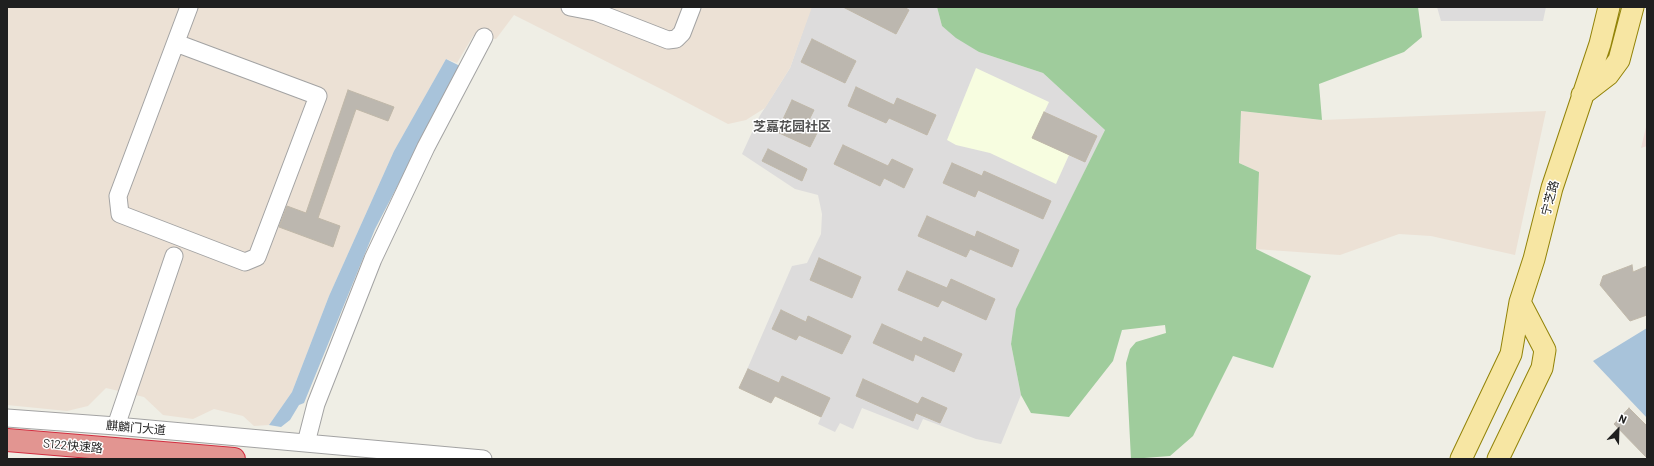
<!DOCTYPE html>
<meta charset="utf-8">
<style>
body{margin:0}
#map{position:relative;width:1654px;height:466px;overflow:hidden;background:#efeee5;font-family:Barlow,sans-serif}
canvas{display:block}
.frame{position:absolute;inset:0;border:8px solid #1f1f1f;pointer-events:none}
.north{position:absolute;left:1598px;top:410px;width:40px;height:40px;-webkit-text-stroke:3px #fff;paint-order:stroke;rotate:23deg;font-size:11px;font-weight:700;line-height:16px;text-align:center;color:#1f1f1f}
.north::after{content:'';display:block;margin:auto;width:14px;height:18px;background:#1f1f1f;clip-path:polygon(50% 0,100% 100%,50% 72%,0 100%)}
</style>
<div id="map">
<canvas width="1654" height="466"></canvas>
<div class="frame"></div>
<div class="north">N</div>
</div>
<script>
const ctx = document.querySelector('canvas').getContext('2d');
ctx.lineJoin = 'round';
function paint(path, color) { ctx.fillStyle = color; ctx.fill(path, 'evenodd'); }
const toPath = rows => new Path2D(rows.map(r => 'M' + r).join(''));
function stroke(path, color, width, dash) { ctx.strokeStyle = color; ctx.lineWidth = width; ctx.lineCap = dash ? 'butt' : 'round'; ctx.setLineDash(dash || []); ctx.stroke(path); }
function label(font, color, halo, rows, align = 'center') {
  ctx.font = font + ' Barlow,"Noto Sans SC",sans-serif'; ctx.lineWidth = 3; ctx.setLineDash([]); ctx.textBaseline = 'middle'; ctx.strokeStyle = halo; ctx.fillStyle = color; for (const [text, x, y, turn = 0] of rows) {
    ctx.save(); ctx.translate(x, y); ctx.rotate((+turn || 0) * Math.PI / 180); ctx.textAlign = isNaN(turn) ? turn : align; if (halo) ctx.strokeText(text, 0, 0); ctx.fillText(text, 0, 0); ctx.restore();
  }
}
paint(toPath([
 [811,7,937,7,942,26,979,52,1043,73,1105,130,1017,309,1011,344,1021,395,1001,444,976,439,923,419,918,430,862,408,853,429,840,423,835,432,818,424,821,417,775,396,771,403,739,388,792,266,807,263,821,234,822,214,818,195,795,189,742,154,759,117,790,68],
 [1437,7,1546,7,1543,21,1441,21]
]), '#dddcdc');
paint(toPath([
 [1647,123,1647,146,1641,148]
]), '#efdcd6');
paint(toPath([
 [976,68,1049,102,1032,138,1069,155,1056,184,990,153,956,145,947,140]
]), '#f7fde0');
paint(toPath([
 [7,7,812,7,790,68,765,108,746,120,728,124,665,91,514,15,496,39,473,36,457,63,446,59,394,151,329,296,292,392,269,425,254,426,243,416,214,409,193,419,163,415,144,397,106,388,88,406,67,411,7,405],
 [1241,111,1322,120,1546,111,1515,255,1431,236,1399,234,1340,255,1255,249,1259,172,1239,163]
]), '#ece1d5');
paint(toPath([
 [937,7,1418,7,1422,37,1404,52,1319,84,1322,120,1241,111,1239,163,1259,172,1256,249,1311,276,1273,368,1233,356,1193,436,1170,456,1131,459,1126,363,1130,349,1136,342,1166,333,1165,325,1122,330,1113,361,1069,417,1031,413,1021,395,1011,344,1016,309,1105,130,1043,73,979,52,956,38,942,26]
]), '#9fcc9c');
paint(toPath([
 [446,59,460,66,375,229,304,403,299,405,290,420,281,427,269,425,292,392,329,296,394,151],
 [1647,328,1647,418,1593,361]
]), '#a8c3da');
const building = toPath([
 [843,7,904,7,909,10,896,34,843,7],
 [812,39,856,61,845,83,801,62,812,39],
 [856,87,894,105,897,98,936,115,927,135,889,118,886,123,848,106,856,87],
 [348,90,394,107,388,121,356,109,318,218,340,226,333,247,279,227,287,206,306,213,348,90],
 [792,100,814,110,808,122,820,127,810,147,777,132,792,100],
 [1044,112,1097,136,1085,162,1032,138,1044,112],
 [843,145,888,166,892,159,913,169,904,188,884,178,880,186,834,164,843,145],
 [768,149,807,169,802,181,762,161,768,149],
 [952,163,982,176,984,171,1051,201,1043,219,978,190,975,197,943,183,952,163],
 [927,216,975,237,977,231,1019,250,1012,267,970,249,966,257,918,236,927,216],
 [819,258,861,277,852,298,810,280,819,258],
 [1632,265,1633,272,1647,266,1647,315,1630,321,1600,285,1603,276,1632,265],
 [907,271,947,288,951,279,995,299,986,320,942,300,938,307,898,290,907,271],
 [781,310,806,322,808,316,851,336,842,354,799,335,796,340,772,329,781,310],
 [882,324,922,342,924,337,962,354,954,372,915,354,913,361,873,343,882,324],
 [748,369,779,383,782,376,830,398,821,417,775,396,771,403,739,388,748,369],
 [863,379,918,404,922,397,947,408,940,423,916,413,913,421,856,396,863,379],
 [1629,408,1647,426,1647,458,1614,424,1629,408]
]);
paint(building, '#bcb7af');
stroke(building, '#c0b8a9', 1);
const minor = toPath([
 [570,7,596,12,668,40,676,39,682,33,692,7],
 [176,43,318,96,257,257,245,262,120,214,118,196,189,7],
 [7,418,116,426,483,459],
 [116,426,174,256],
 [306,443,316,404,373,259,426,147,484,37]
]);
const major = toPath([
 [1582,95,1608,75,1619,60,1633,7],
 [1461,459,1511,354,1520,302,1534,259,1552,188,1600,44,1609,7],
 [1498,459,1542,368,1545,350,1520,302]
]);
const highway = toPath([
 [7,440,234,459]
]);
stroke(minor, '#a3a3a3', 19);
stroke(major, '#928308', 23);
stroke(highway, '#d22e40', 24);
stroke(minor, '#fff', 17);
stroke(major, '#f7e6a3', 21);
stroke(highway, '#e29591', 22);
label('12px', '#1f1f1f', '#fff', [
 ["宁芝路",1550,198,-75],
 ["麒麟门大道",136,428,5],
 ["S122快速路",73,446,5]
]);
label('bold 13px', '#525252', '#fff', [
 ["芝嘉花园社区",792,127]
]);
</script>
